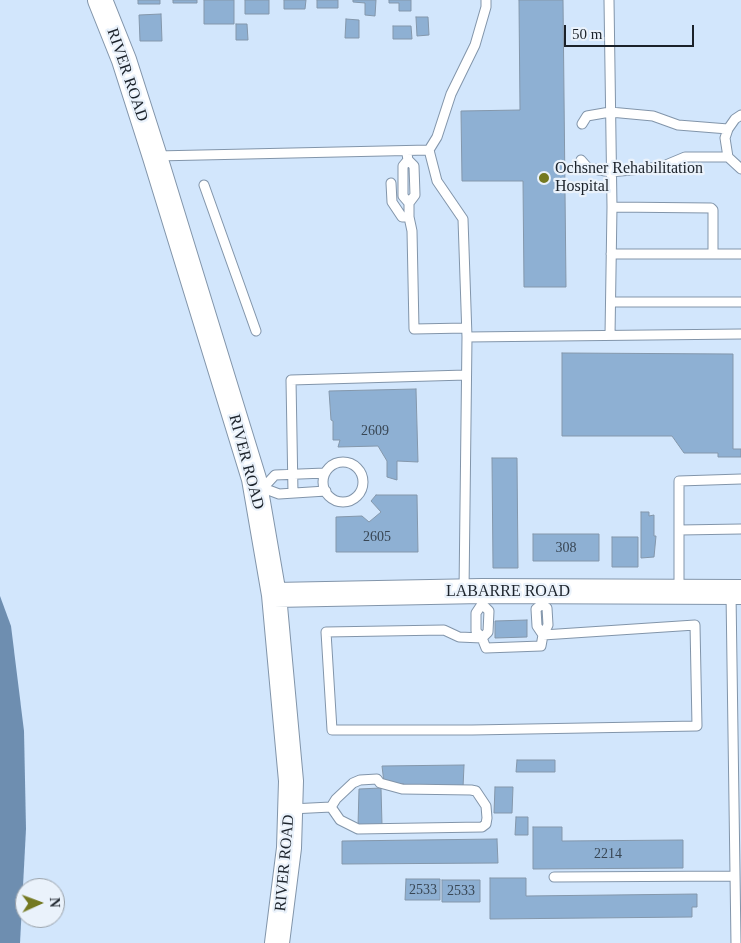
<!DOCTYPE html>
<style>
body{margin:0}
#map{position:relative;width:741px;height:943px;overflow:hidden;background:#d2e6fc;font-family:Georgia,serif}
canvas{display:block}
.north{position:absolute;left:15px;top:878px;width:50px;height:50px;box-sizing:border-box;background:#eaf2fb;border:1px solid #979fa7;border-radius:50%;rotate:88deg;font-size:14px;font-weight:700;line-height:20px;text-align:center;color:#1b222a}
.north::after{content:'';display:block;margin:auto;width:18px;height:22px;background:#747921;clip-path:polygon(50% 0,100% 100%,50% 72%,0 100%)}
.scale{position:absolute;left:564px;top:25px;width:130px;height:22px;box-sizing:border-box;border:2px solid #1b222a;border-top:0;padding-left:6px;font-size:15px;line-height:18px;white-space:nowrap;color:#1b222a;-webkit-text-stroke:4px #eaf2fb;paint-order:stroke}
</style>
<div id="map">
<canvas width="741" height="943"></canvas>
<div class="north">N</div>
<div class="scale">50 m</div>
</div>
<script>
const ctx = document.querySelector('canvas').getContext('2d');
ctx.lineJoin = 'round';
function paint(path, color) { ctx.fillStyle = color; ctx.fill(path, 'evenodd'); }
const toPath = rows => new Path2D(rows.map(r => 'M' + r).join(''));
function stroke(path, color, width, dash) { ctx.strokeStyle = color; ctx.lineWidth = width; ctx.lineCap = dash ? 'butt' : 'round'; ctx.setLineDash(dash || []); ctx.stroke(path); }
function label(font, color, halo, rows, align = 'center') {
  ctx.font = font + ' Georgia,serif'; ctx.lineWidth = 4.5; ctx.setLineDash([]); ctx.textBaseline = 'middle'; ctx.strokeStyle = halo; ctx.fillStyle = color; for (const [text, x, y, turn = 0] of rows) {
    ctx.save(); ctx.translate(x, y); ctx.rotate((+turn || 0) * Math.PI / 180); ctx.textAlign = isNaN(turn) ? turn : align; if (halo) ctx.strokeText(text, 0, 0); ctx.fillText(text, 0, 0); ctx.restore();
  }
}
paint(toPath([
 [0,596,11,626,24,731,26,829,20,943,0,943]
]), '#6e8eb0');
const building = toPath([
 [138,0,160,0,160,4,138,4,138,0],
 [173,0,197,0,197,3,173,3,173,0],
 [204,0,234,0,234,24,204,24,204,0],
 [245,0,269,0,269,14,245,14,245,0],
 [284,0,306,0,305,9,284,9,284,0],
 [317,0,338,0,338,8,317,8,317,0],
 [353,0,376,0,375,16,365,15,365,3,353,2,353,0],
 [389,0,411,0,411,11,399,11,399,3,389,3,389,0],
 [519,0,563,0,566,287,524,287,523,181,462,181,461,111,520,110,519,0],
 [161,14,162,41,140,41,139,15,161,14],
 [416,17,428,17,429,35,417,36,416,17],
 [346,19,359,20,359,38,345,38,346,19],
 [236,24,247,24,248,40,236,40,236,24],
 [393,26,411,26,412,39,393,39,393,26],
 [562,353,733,354,733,449,741,449,741,457,718,457,718,453,684,453,672,436,562,436,562,353],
 [416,389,418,462,397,461,397,480,387,477,387,461,378,446,338,447,340,440,333,440,333,421,331,420,329,391,416,389],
 [492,458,517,458,518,568,493,568,492,458],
 [376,495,417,495,418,552,336,552,336,517,362,516,369,522,381,512,371,501,376,495],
 [641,512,649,512,649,516,654,515,654,536,656,536,654,557,641,558,641,512],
 [533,534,599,534,599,561,533,561,533,534],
 [612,537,638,537,638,567,612,567,612,537],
 [527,620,527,637,495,638,495,621,527,620],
 [517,760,555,760,555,772,516,772,517,760],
 [464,765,463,788,406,787,404,784,384,783,382,766,464,765],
 [495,787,513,787,512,813,494,813,495,787],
 [381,788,382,825,358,826,359,789,381,788],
 [516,817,528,817,528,835,515,835,516,817],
 [533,827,562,827,562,841,683,840,683,868,533,869,533,827],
 [497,839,498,863,342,864,342,841,497,839],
 [490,878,526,878,526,896,697,894,697,907,692,907,692,917,490,919,490,878],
 [406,879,440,879,440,900,405,900,406,879],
 [442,880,480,880,480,902,442,902,442,880]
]);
paint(building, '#8eb0d3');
stroke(building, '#8497ab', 1);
const lane = toPath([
 [609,0,612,207,610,335],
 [741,115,735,119,728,129,725,138,728,157,741,169],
 [582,124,587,116,610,112,653,116,678,125,728,129],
 [429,150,437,181,463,219,467,337,464,591],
 [407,154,408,160,403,166,403,196,409,203],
 [156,156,429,150,437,137,451,94,475,45,486,7,486,0],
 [408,160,414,166,415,195,409,203,409,217,412,231,414,329,466,328],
 [581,160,588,168,611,172,661,167,685,157,728,157],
 [391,183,392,202,402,217,409,217],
 [204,185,256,331],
 [612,207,711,208,713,210,713,254,741,254],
 [611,254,713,254],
 [611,302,741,302],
 [467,337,741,334],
 '323 482a20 20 0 1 1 40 0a20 20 0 1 1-40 0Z',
 [263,488,275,475,325,473],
 [257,489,263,488,279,494,326,491],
 [293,493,291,380,466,375],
 [680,530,741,529],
 [679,591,679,481,741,479],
 [731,593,736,943],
 [482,599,482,604,476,613,476,631,482,638,486,648,541,646,543,635,548,625,547,608,542,604,541,592],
 [482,604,489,611,488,632,482,638,459,637,444,630,326,632,332,730,472,730,697,726,695,625,543,635],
 [542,604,536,609,537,626,543,635],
 [291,809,331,807,340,820,358,829,482,827,486,824,487,818,486,806,476,791,471,790,402,789,380,783,377,779,360,780,353,783,336,799,331,807],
 [554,877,734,876]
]);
const secondary = toPath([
 [100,0,124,60,155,157,254,479,274,595,291,781,289,848,277,943],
 [274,595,482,591,741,592]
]);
stroke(lane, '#8295aa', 11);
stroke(secondary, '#8295aa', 26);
stroke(lane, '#fff', 9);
stroke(secondary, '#fff', 24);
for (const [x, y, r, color] of [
 [544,178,6,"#747921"]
]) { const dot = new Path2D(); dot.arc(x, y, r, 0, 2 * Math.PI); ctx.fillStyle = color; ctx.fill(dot); stroke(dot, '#eaf2fb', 2); }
label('14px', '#384654', null, [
 ["2609",375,431],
 ["2605",377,537],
 ["308",566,548],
 ["2214",608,854],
 ["2533",423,890],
 ["2533",461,891]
]);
label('16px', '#1b222a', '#eaf2fb', [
 ["RIVER ROAD",127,75,71],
 ["RIVER ROAD",246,462,75],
 ["LABARRE ROAD",508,592],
 ["RIVER ROAD",285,863,-85]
]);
label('16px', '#1b222a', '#eaf2fb', [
 ["Ochsner Rehabilitation",555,169],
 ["Hospital",555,187]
], 'left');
</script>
